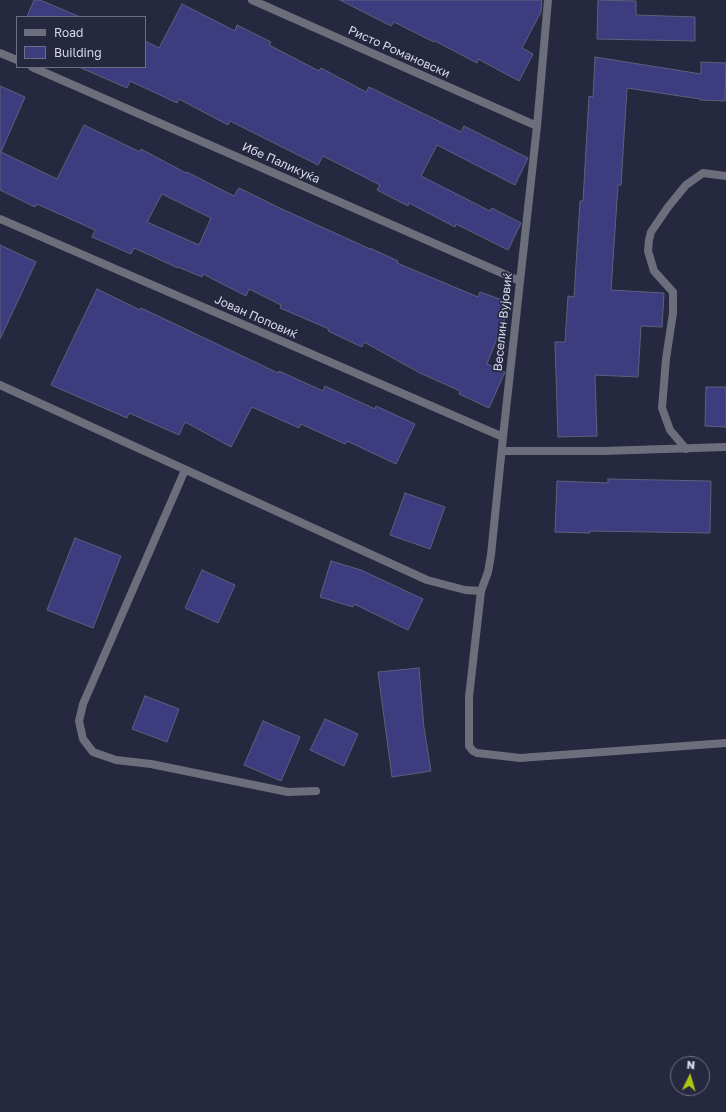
<!DOCTYPE html>
<meta charset="utf-8">
<style>
body{margin:0}
#map{position:relative;width:726px;height:1112px;overflow:hidden;background:#262840;font-family:"Golos Text",sans-serif}
canvas{display:block}
.legend{position:absolute;left:16px;top:16px;width:130px;height:52px;box-sizing:border-box;background:#262840;border:1px solid #6d6f84;margin:0;padding:5px 7px;list-style:none;font-size:12px;color:#d8daea}
.legend li{display:flex;align-items:center;gap:8px;height:20px}
.legend b{width:20px;border:1px solid #6d6f84}
.north{position:absolute;left:670px;top:1056px;width:40px;height:40px;box-sizing:border-box;background:#262840;border:1px solid #6d6f84;border-radius:50%;rotate:5deg;font-size:11px;font-weight:700;line-height:16px;text-align:center;color:#d8daea}
.north::after{content:'';display:block;margin:auto;width:14px;height:18px;background:#aec60c;clip-path:polygon(50% 0,100% 100%,50% 72%,0 100%)}
</style>
<div id="map">
<canvas width="726" height="1112"></canvas>
<ul class="legend">
<li><b style="height:5px;background:#6d6e7b"></b>Road</li>
<li><b style="height:11px;background:#3d3c7f"></b>Building</li>
</ul>
<div class="north">N</div>
</div>
<script>
const ctx = document.querySelector('canvas').getContext('2d');
ctx.lineJoin = 'round';
function paint(path, color) { ctx.fillStyle = color; ctx.fill(path, 'evenodd'); }
const toPath = rows => new Path2D(rows.map(r => 'M' + r).join(''));
function stroke(path, color, width, dash) { ctx.strokeStyle = color; ctx.lineWidth = width; ctx.lineCap = dash ? 'butt' : 'round'; ctx.setLineDash(dash || []); ctx.stroke(path); }
function label(font, color, halo, rows, align = 'center') {
  ctx.font = font + ' "Golos Text",sans-serif'; ctx.lineWidth = 3.5; ctx.setLineDash([]); ctx.textBaseline = 'middle'; ctx.strokeStyle = halo; ctx.fillStyle = color; for (const [text, x, y, turn = 0] of rows) {
    ctx.save(); ctx.translate(x, y); ctx.rotate((+turn || 0) * Math.PI / 180); ctx.textAlign = isNaN(turn) ? turn : align; if (halo) ctx.strokeText(text, 0, 0); ctx.fillText(text, 0, 0); ctx.restore();
  }
}
const building = toPath([
 [34,0,40,0,80,17,27,17,34,0],
 [340,0,542,0,541,12,522,48,533,54,519,81,478,59,477,63,435,41,434,42,394,22,391,26,340,0],
 [598,0,636,1,636,15,695,17,695,41,597,39,598,0],
 [182,4,235,31,237,25,271,42,269,45,319,71,321,68,366,92,369,87,461,132,464,126,528,158,515,185,437,145,421,176,490,211,492,208,521,223,508,250,456,224,455,227,409,203,408,206,377,190,380,185,323,156,318,165,230,121,228,125,179,99,177,103,130,81,127,88,79,67,145,67,145,41,159,48,182,4],
 [595,57,701,74,701,62,726,63,725,101,700,100,700,99,627,88,621,185,618,185,611,290,664,293,662,327,641,326,638,377,595,375,597,436,558,437,555,342,565,342,568,296,574,297,580,201,583,201,589,96,593,97,595,57],
 [0,86,25,97,1,152,57,179,84,125,140,152,141,149,186,173,187,172,234,196,239,188,284,210,370,249,370,248,398,261,397,263,478,297,480,292,511,303,487,364,505,372,489,408,459,394,460,391,420,373,364,342,362,347,328,331,329,329,280,308,281,305,249,289,246,296,203,274,202,277,178,267,178,268,134,248,131,254,92,237,95,230,37,204,35,207,0,190,0,86],
 [162,194,211,218,199,245,147,222,162,194],
 [0,245,36,262,0,339,0,245],
 [97,289,140,310,141,308,177,325,278,373,279,371,323,391,325,386,375,409,376,406,415,424,396,464,347,441,345,444,301,424,299,428,252,407,231,447,185,422,179,435,129,413,127,418,51,385,97,289],
 [706,387,726,387,726,427,705,426,706,387],
 [608,479,711,481,710,533,590,531,590,533,555,532,557,481,608,483,608,479],
 [405,493,445,507,430,549,390,535,405,493],
 [75,538,121,556,93,628,47,610,75,538],
 [331,561,361,570,423,599,408,630,354,604,353,607,320,597,331,561],
 [202,570,235,585,218,623,185,608,202,570],
 [419,668,424,728,431,771,392,777,378,672,419,668],
 [145,696,179,709,167,742,132,729,145,696],
 [325,719,358,734,344,766,310,750,325,719],
 [263,721,300,737,281,781,244,765,263,721]
]);
paint(building, '#3d3c7f');
stroke(building, '#5e607c', 1);
stroke(toPath([
 [252,0,537,126],
 [0,53,17,60],
 [32,67,520,281],
 [0,219,503,437],
 [0,385,427,580,465,590,481,591,488,572,491,555,503,437,537,126,548,0],
 [686,449,670,430,662,408,666,359,673,313,673,292,654,271,648,251,649,240,651,232,668,207,686,185,703,173,726,176],
 [502,451,603,451,726,447],
 [185,470,83,704,79,721,83,739,93,752,116,760,151,764,288,792,316,791],
 [481,591,469,697,469,746,473,751,477,753,520,758,726,743]
]), '#6d6e7b', 8);
label('12px', '#d8daea', '#262840', [
 ["Ристо Романовски",399,52,24],
 ["Ибе Паликуќа",281,163,24],
 ["Јован Поповиќ",256,317,24],
 ["Веселин Вујовиќ",503,322,-84]
]);
</script>
